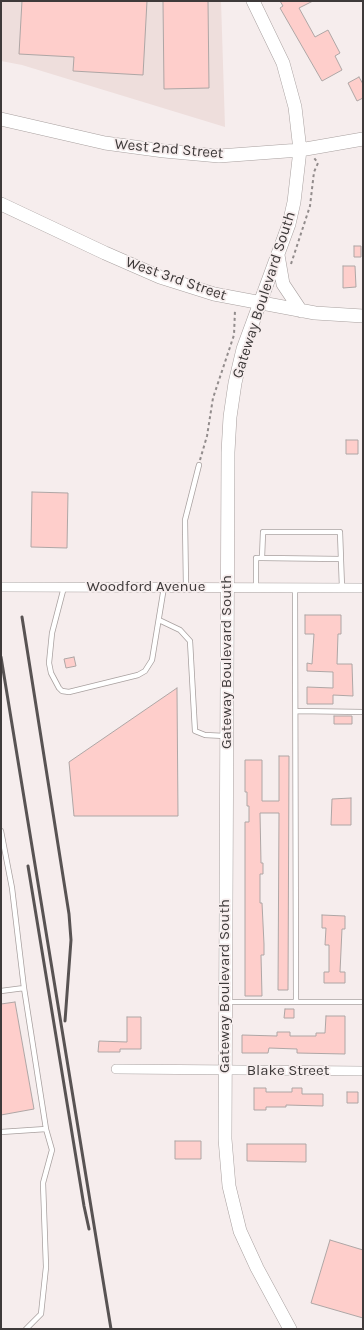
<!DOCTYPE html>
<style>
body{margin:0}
#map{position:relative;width:364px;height:1330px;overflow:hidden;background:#f6eded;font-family:Karla,sans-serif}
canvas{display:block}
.frame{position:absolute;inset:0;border:2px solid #3e3a3a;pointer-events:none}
</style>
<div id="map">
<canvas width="364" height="1330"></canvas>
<div class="frame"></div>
</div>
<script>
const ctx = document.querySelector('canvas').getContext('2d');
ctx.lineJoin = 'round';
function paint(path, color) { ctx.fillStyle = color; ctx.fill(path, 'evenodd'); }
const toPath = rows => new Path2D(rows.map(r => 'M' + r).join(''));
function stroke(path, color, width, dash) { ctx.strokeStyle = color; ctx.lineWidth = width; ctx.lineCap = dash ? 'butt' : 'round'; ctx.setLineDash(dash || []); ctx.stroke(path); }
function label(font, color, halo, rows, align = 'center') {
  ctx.font = font + ' Karla,sans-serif'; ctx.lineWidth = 3.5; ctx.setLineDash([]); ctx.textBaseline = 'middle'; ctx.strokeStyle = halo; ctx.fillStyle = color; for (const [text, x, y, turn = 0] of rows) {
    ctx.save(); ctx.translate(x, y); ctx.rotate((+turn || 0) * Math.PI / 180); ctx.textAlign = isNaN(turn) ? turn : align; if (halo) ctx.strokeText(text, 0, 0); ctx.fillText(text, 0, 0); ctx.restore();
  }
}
paint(toPath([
 [1,1,221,1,225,127,22,65,1,61]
]), '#eededc');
const building = toPath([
 [22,1,147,1,143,75,73,71,74,57,19,54,22,1],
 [163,1,208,1,209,88,164,89,163,1],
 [280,1,313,1,299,8,315,37,328,30,340,53,335,56,342,70,322,81,280,8,283,6,280,1],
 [359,77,363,84,363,98,357,101,348,83,359,77],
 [354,246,361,246,361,257,354,257,354,246],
 [343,266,355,266,356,287,343,288,343,266],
 [346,440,358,440,358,454,346,454,346,440],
 [32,492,68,493,67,548,31,547,32,492],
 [305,615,341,615,341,634,338,634,337,664,352,664,353,696,333,695,333,704,307,704,307,687,333,688,333,672,307,671,307,663,312,664,314,634,305,634,305,615],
 [74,657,76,666,66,668,64,659,74,657],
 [177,688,178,816,74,816,69,762,177,688],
 [334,716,352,716,352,724,334,724,334,716],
 [279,756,289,756,288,990,278,990,279,813,260,813,261,863,263,863,263,874,260,874,260,903,262,903,264,944,264,955,261,955,262,996,245,996,245,822,249,822,249,806,247,806,247,792,245,792,245,760,262,760,262,801,279,801,279,756],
 [351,798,351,825,331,825,332,799,351,798],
 [322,915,345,916,345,929,342,929,340,972,345,972,345,983,324,983,324,972,329,972,329,945,325,945,326,928,322,928,322,915],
 [15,1002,34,1109,1,1115,1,1004,15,1002],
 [285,1009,294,1009,294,1018,284,1018,285,1009],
 [326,1016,345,1016,345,1054,297,1053,297,1049,269,1048,268,1053,242,1053,242,1035,277,1036,277,1032,290,1032,290,1036,316,1036,316,1033,325,1033,326,1016],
 [127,1017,141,1017,141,1049,120,1049,120,1052,98,1052,99,1041,127,1042,127,1017],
 [254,1088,266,1088,266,1092,292,1092,292,1088,302,1088,302,1094,323,1094,323,1106,286,1105,286,1107,266,1107,266,1110,254,1110,254,1088],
 [347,1092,358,1092,358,1103,347,1103,347,1092],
 [175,1141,201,1141,201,1159,175,1159,175,1141],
 [247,1144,306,1144,306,1162,247,1161,247,1144],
 [330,1240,363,1250,363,1318,311,1303,330,1240]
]);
paint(building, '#fececb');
stroke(building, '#aea6a5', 1);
const lane = toPath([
 [262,558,341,559],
 [64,587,52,633,49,663,51,673,59,688,62,691,69,692,138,675,145,671,152,660,164,587],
 [186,587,185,520,199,465],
 [256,588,256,558,262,558,263,532,340,532,342,588],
 [295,588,296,1002],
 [159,620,180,630,190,641,195,731,205,735,225,736],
 [296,711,363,712],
 [1,831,12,888,24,988,1,991],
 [24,988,46,1129],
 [227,1002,363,1002],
 [1,1132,46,1129,52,1150,43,1183,46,1267,41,1314,26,1329]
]);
const street = toPath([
 [1,587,363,588],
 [116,1069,363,1071]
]);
const secondary = toPath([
 [253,1,283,63,295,107,300,150,294,202,289,224,243,349,235,383,230,417,228,452,225,1139,229,1186,240,1231,257,1268,290,1329],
 [1,119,105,143,164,151,219,156,300,150,363,139],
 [1,204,105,253,160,277,214,294,315,313,363,316],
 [278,255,283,284,301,311]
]);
stroke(lane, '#a8a09f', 6);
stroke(street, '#a8a09f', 10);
stroke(secondary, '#a8a09f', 14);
stroke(toPath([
 [291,264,310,206,314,172,318,163,314,158],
 [200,460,207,436,213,398,234,335,235,310]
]), '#928c8c', 2, [3, 3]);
stroke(lane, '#fff', 4.5);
stroke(street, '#fff', 9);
stroke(secondary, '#fff', 13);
stroke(toPath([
 [22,617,69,914,71,940,65,1021],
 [1,657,111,1329],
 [28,866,84,1206,89,1229]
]), '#585353', 3);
label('15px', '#3e3a3a', '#f6eded', [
 ["West 2nd Street",169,149,5],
 ["West 3rd Street",176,279,19],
 ["Gateway Boulevard South",264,295,-72],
 ["Woodford Avenue",146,587],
 ["Gateway Boulevard South",227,662,-90],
 ["Gateway Boulevard South",225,986,-90],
 ["Blake Street",288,1071]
]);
</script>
